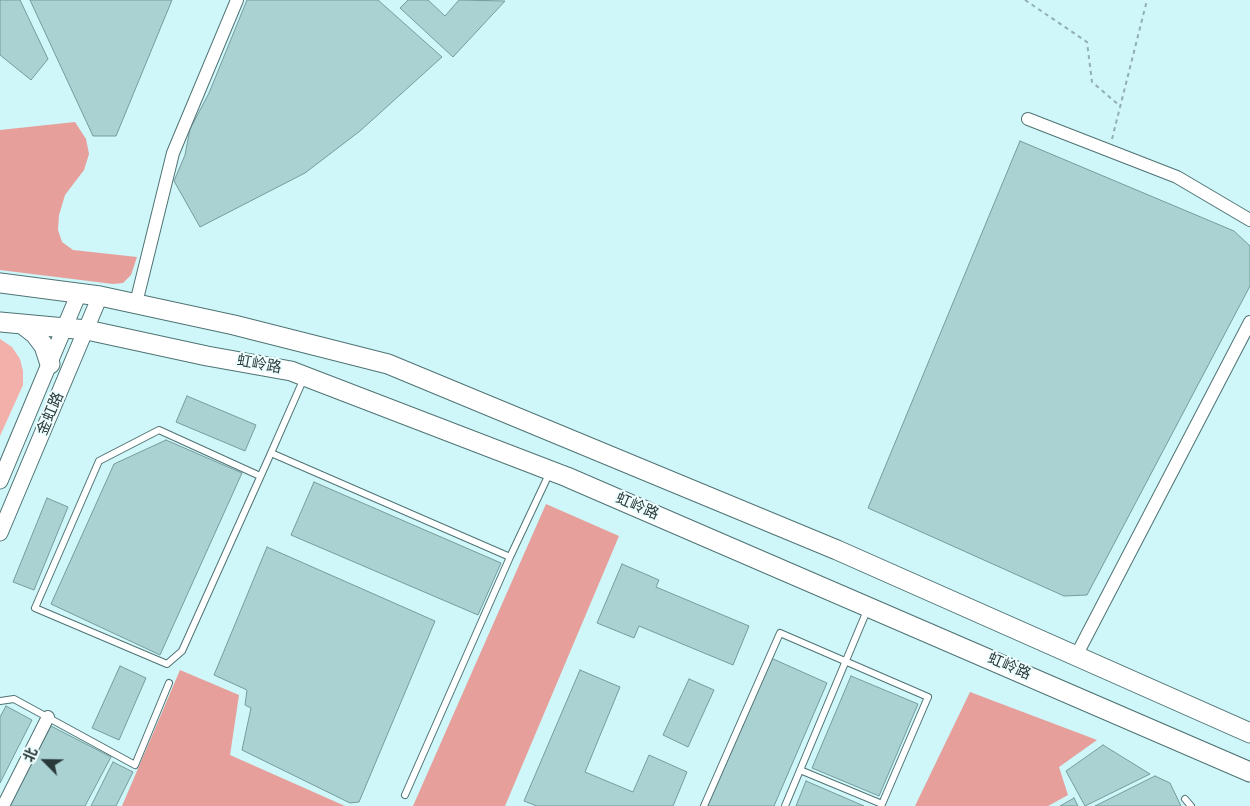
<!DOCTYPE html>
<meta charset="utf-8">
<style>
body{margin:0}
#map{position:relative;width:1250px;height:806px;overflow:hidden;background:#cff6f8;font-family:"Sofia Sans Condensed","Noto Sans SC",sans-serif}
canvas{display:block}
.north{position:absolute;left:20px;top:736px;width:50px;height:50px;-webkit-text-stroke:4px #effeff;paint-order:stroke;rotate:293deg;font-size:14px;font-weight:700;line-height:20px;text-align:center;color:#2a393a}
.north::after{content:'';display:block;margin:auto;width:18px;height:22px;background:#2a393a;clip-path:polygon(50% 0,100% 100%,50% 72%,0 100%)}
</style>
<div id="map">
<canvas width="1250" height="806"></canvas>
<div class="north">北</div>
</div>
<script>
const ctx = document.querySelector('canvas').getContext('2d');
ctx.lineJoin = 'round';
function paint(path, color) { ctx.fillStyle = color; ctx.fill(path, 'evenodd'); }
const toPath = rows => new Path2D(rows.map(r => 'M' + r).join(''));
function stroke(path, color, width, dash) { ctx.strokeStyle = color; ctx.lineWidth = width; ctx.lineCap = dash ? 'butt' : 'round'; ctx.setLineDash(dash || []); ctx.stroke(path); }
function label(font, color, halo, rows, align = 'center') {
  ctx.font = font + ' "Sofia Sans Condensed","Noto Sans SC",sans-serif'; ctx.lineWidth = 4; ctx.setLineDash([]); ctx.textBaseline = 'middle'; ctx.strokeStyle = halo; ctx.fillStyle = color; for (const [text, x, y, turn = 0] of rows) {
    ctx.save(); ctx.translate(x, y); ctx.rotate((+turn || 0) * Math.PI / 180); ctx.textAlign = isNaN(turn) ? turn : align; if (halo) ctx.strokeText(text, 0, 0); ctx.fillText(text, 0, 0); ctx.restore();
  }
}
paint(toPath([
 [0,339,12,347,20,359,23,371,23,385,0,436]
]), '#f3b0aa');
paint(toPath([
 [75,122,86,139,89,154,84,170,65,195,59,215,58,230,62,242,73,250,137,257,131,275,123,283,113,284,0,270,0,130],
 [546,504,619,536,505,806,413,806],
 [180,670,239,695,230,755,345,806,122,806],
 [970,692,1097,740,1059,767,1068,795,1048,806,915,806]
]), '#e69f9a');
const building = toPath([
 [0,0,20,0,48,59,31,80,0,55,0,0],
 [30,0,172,0,116,136,93,136,30,0],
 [247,0,378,0,442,57,360,131,305,173,200,227,174,181,185,155,190,129,209,93,247,0],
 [408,0,428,0,445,16,459,0,505,1,453,57,400,8,408,0],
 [1020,141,1234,231,1250,246,1250,286,1087,595,1064,596,868,508,1020,141],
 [187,396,256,425,245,451,176,422,187,396],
 [166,440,242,473,160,655,51,604,114,464,166,440],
 [314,482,501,563,478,615,291,535,314,482],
 [47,498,68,507,34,590,13,582,47,498],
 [267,547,435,621,359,802,350,803,242,750,251,708,245,705,247,690,214,675,267,547],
 [622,564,659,580,656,587,749,626,733,665,639,626,634,638,597,623,622,564],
 [771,658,827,683,774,806,707,806,771,658],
 [120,666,146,678,119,740,92,728,120,666],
 [580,670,620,687,585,772,633,792,649,755,687,772,673,806,537,806,524,801,580,670],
 [851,676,918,704,879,796,812,768,851,676],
 [689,679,714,690,688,747,663,735,689,679],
 [6,706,32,720,0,783,0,717,6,706],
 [51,726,111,757,85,806,10,806,51,726],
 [1103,745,1150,774,1085,806,1066,771,1103,745],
 [113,762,133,772,116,806,91,806,113,762],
 [1155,776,1170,783,1181,806,1095,806,1155,776],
 [806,781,864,806,796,806,806,781],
 [1074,798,1078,806,1060,806,1074,798]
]);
paint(building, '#abd2d3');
stroke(building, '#769b9d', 1);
const service = toPath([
 [271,453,510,557,405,795],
 [260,476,159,430,99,461,35,608,167,664,182,651,271,453,304,378],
 [510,557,550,472],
 [0,701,14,699,135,765,169,683],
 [800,770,882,804,881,806],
 [1185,799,1191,806],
 [704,806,780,633,928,697,882,804],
 [785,806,868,608]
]);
const minor = toPath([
 [1028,119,1177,177,1250,220],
 [136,303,173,153,237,0],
 [1076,656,1250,322],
 [3,806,48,717]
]);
const tertiary = toPath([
 [0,481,79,293],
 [0,533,100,296]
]);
const primary = toPath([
 [0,283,100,296,234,325,388,364,837,550,1250,733],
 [0,322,87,330,207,356,291,371,567,477,1250,772],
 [22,324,35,334,44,346,50,364]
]);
stroke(service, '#4f7374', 8);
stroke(minor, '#4f7374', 14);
stroke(tertiary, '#4f7374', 17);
stroke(primary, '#4f7374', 21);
stroke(toPath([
 [1025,0,1087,42,1092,82,1120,106],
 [1112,139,1147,0]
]), '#91afb1', 2, [4, 4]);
stroke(service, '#fff', 6);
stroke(minor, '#fff', 12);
stroke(tertiary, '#fff', 15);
stroke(primary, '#fff', 19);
label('15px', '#2a393a', '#effeff', [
 ["虹岭路",259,365,10],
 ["金虹路",51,414,-67],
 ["虹岭路",637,507,23],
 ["虹岭路",1009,667,23]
]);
</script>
